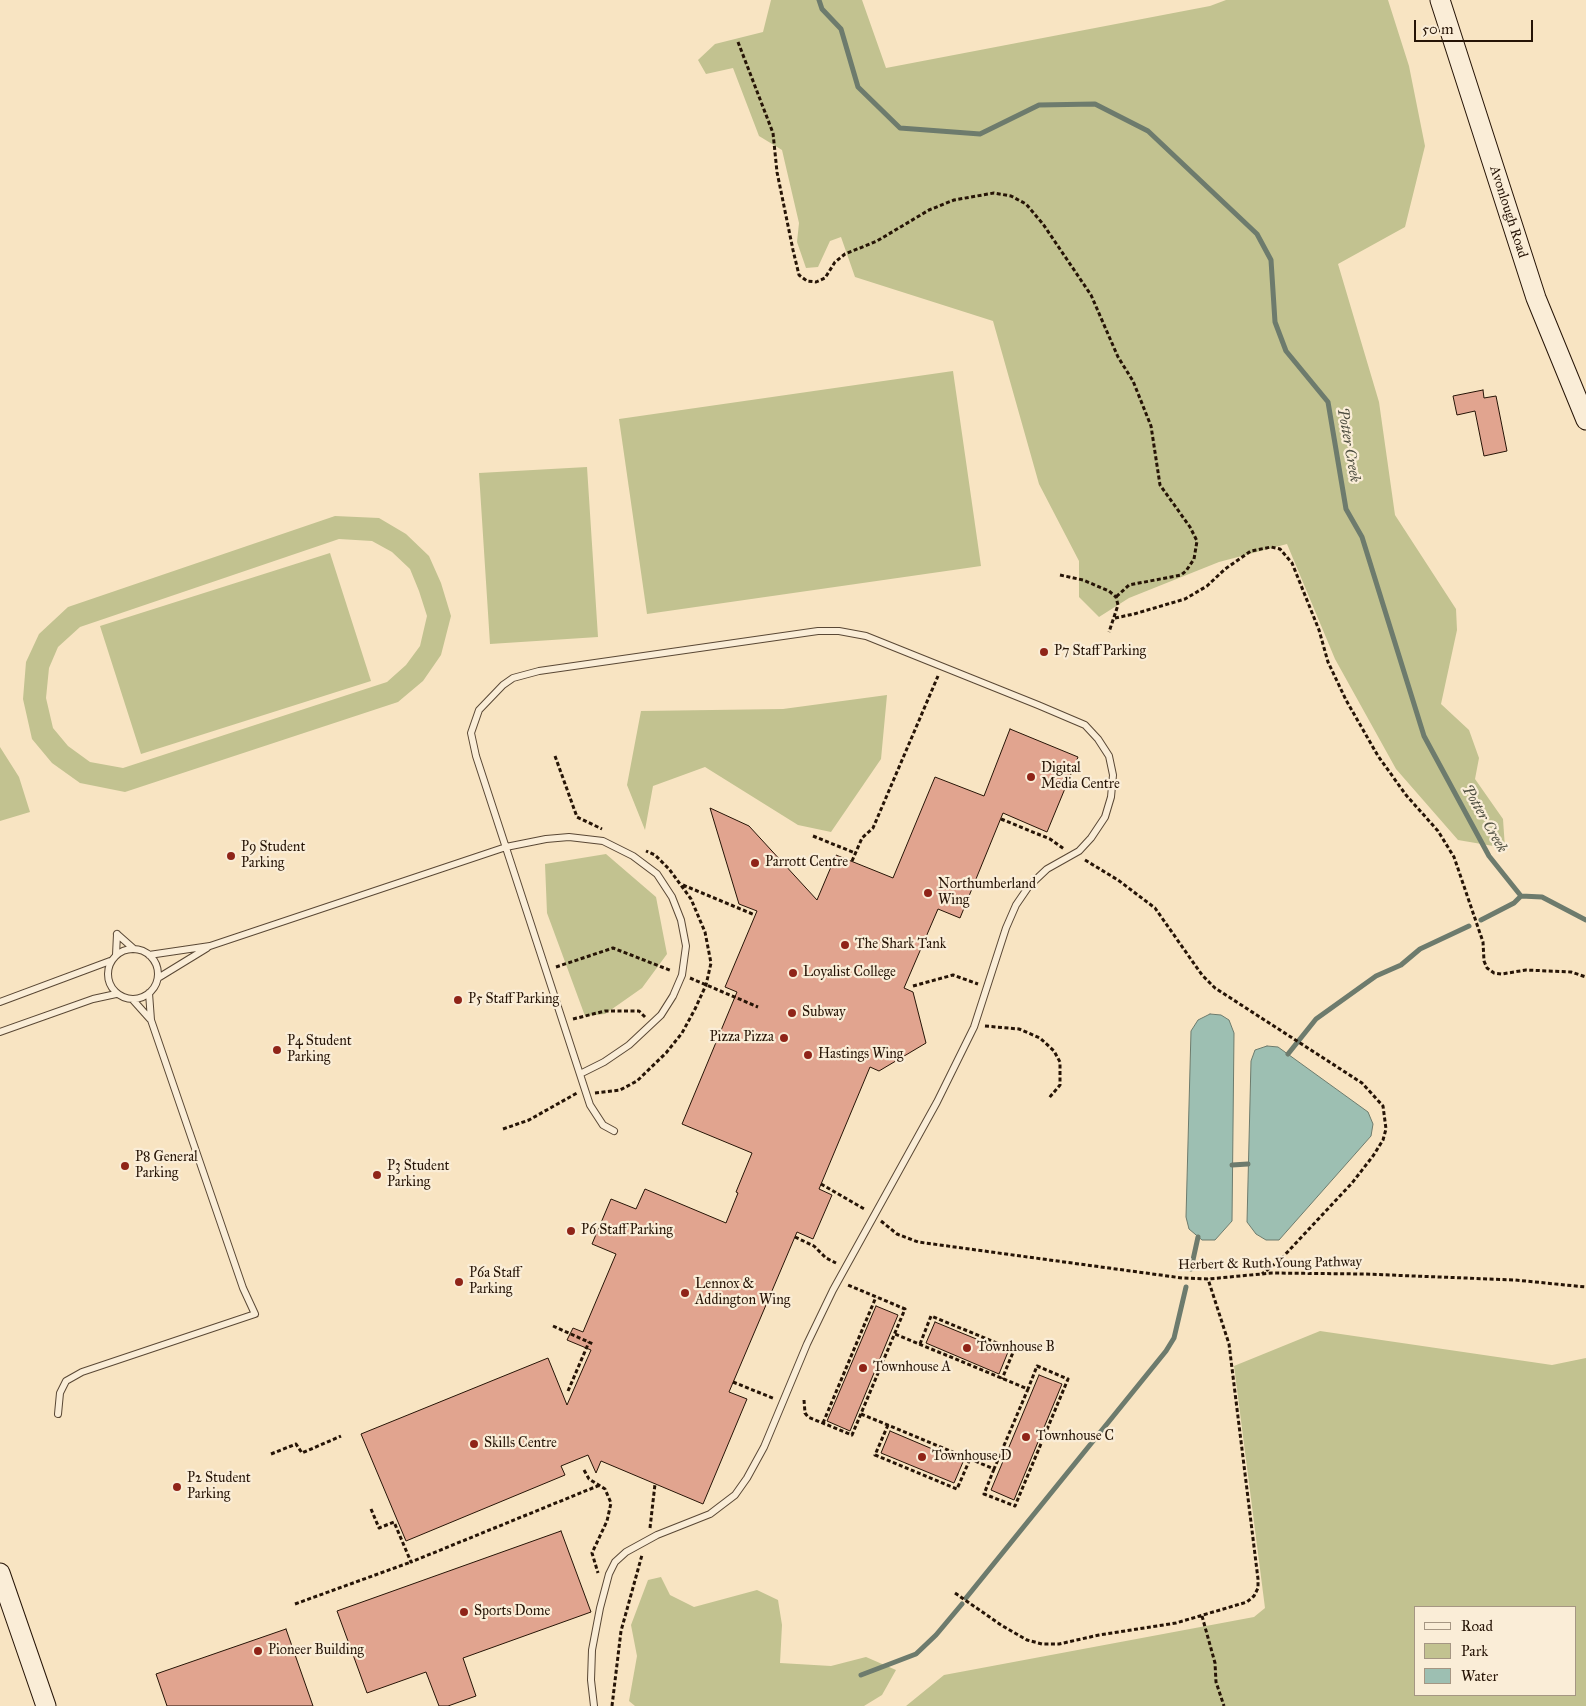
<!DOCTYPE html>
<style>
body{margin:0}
#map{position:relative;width:1586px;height:1706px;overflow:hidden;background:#f8e4c2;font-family:"IM FELL Great Primer",serif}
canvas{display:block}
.legend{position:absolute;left:1414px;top:1606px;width:162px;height:90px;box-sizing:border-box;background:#faedd7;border:1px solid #a59683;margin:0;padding:6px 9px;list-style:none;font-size:15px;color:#261406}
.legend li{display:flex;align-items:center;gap:10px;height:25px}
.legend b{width:25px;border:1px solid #a59683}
.scale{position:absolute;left:1414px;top:20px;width:119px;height:22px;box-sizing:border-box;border:2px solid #261406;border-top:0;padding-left:6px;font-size:15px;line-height:18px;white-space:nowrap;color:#261406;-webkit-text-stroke:4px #faedd7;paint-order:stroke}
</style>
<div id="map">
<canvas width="1586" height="1706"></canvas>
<ul class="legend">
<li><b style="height:6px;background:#faedd7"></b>Road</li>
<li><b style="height:14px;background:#c2c290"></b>Park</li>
<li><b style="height:14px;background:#9dbfb2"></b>Water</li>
</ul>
<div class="scale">50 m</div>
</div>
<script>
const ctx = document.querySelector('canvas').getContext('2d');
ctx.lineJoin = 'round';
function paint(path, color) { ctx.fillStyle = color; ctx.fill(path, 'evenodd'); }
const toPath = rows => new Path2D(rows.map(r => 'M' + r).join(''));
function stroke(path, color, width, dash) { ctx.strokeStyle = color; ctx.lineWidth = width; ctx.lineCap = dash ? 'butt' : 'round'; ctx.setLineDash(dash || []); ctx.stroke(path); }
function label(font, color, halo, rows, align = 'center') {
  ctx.font = font + ' "IM FELL Great Primer",serif'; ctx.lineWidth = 4.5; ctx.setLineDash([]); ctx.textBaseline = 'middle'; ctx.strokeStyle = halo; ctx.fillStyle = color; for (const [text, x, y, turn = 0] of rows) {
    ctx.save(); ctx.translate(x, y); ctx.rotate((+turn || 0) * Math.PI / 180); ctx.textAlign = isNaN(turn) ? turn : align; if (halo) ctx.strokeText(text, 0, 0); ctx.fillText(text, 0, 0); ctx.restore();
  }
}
paint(toPath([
 [771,0,862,0,886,68,1210,6,1226,0,1388,0,1409,66,1425,146,1405,227,1338,264,1379,402,1395,515,1456,609,1457,630,1441,704,1469,730,1479,758,1475,779,1503,819,1505,848,1458,840,1396,769,1335,659,1287,544,1219,562,1129,598,1099,617,1079,597,1079,561,1039,484,993,321,855,277,841,237,830,241,818,267,806,268,797,242,799,223,782,150,759,136,733,68,706,74,698,60,715,44,763,32],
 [953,371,981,566,647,614,619,419],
 [587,467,598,637,490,644,479,473],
 [335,516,379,518,406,534,429,556,441,583,451,616,441,655,423,681,398,702,125,792,80,783,52,763,32,739,23,699,26,662,39,634,68,607],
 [339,539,372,541,392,552,410,569,419,591,427,616,420,646,406,665,387,682,123,768,90,762,68,746,53,728,46,698,49,668,58,647,80,627],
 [330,553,371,681,141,754,100,626],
 [887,695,881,759,831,832,798,825,705,767,653,786,645,830,627,785,641,711,783,709],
 [0,747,19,777,30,812,0,821],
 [606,854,656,897,667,954,642,988,605,1014,585,1016,547,913,545,864],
 [1320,1331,1552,1365,1586,1358,1586,1706,906,1706,944,1675,1254,1617,1265,1608,1234,1366],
 [1415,1607,1575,1607,1575,1695,1415,1695],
 [661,1577,670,1595,694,1607,757,1590,778,1600,782,1625,780,1663,831,1666,866,1657,896,1670,882,1695,864,1706,635,1706,629,1701,637,1656,631,1625,648,1580]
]), '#c2c290');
const water = toPath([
 [1210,1014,1221,1015,1229,1020,1234,1033,1232,1221,1215,1240,1202,1240,1189,1229,1186,1217,1191,1031,1198,1020,1210,1014],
 [1267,1046,1278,1047,1368,1112,1373,1124,1371,1136,1279,1240,1266,1240,1256,1234,1247,1222,1251,1061,1255,1050,1267,1046]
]);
paint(water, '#9dbfb2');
stroke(water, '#6d7b6d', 1);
stroke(toPath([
 [819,0,822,9,841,29,858,87,900,128,980,134,1039,105,1095,104,1148,131,1257,234,1271,260,1275,322,1286,351,1328,402,1346,509,1362,537,1424,736,1489,856,1521,896,1542,897,1586,920],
 [1481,920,1514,903,1521,896],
 [1288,1054,1316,1019,1376,976,1401,965,1420,949,1469,926],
 [1232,1165,1248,1164],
 [1191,1269,1198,1237],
 [966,1598,1166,1351,1174,1338,1186,1287],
 [861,1675,916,1654,936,1635,962,1604]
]), '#6d7b6d', 5);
const building = toPath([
 [1483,390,1484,398,1496,396,1507,451,1484,456,1475,411,1457,415,1453,396,1483,390],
 [1010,729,1078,757,1047,832,1003,813,960,918,938,909,904,988,913,992,926,1043,879,1071,870,1067,819,1189,832,1195,813,1239,797,1232,729,1392,747,1399,703,1504,601,1461,596,1473,588,1455,561,1466,565,1475,406,1541,361,1434,548,1358,567,1405,591,1350,567,1340,573,1328,583,1332,616,1254,592,1244,611,1199,636,1209,645,1189,726,1223,738,1193,736,1192,752,1153,682,1124,737,992,725,987,757,911,739,904,710,808,749,826,817,900,836,855,893,878,935,777,984,796,1010,729],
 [876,1306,898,1315,850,1431,827,1421,876,1306],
 [935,1322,1008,1352,999,1374,926,1343,935,1322],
 [1039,1375,1062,1384,1014,1500,991,1490,1039,1375],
 [890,1431,963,1462,954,1483,881,1453,890,1431],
 [561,1531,591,1612,463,1658,476,1696,448,1706,439,1706,426,1672,367,1693,337,1611,561,1531],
 [286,1629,313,1706,167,1706,156,1674,286,1629]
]);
paint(building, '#e1a48f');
stroke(building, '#261406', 1);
const lane = toPath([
 [117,934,134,949],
 '108 974a25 25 0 1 1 50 0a25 25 0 1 1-50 0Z',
 [116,955,117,934],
 [149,955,210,946,506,847,546,839,569,837,603,841,633,856,657,874,672,897,681,920,686,946,682,975,673,996,661,1015,629,1045,604,1062,580,1074],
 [158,978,207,948],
 [133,1000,150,1019],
 [0,1002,110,961],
 [0,1032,93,999,116,994],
 [58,1414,60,1393,66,1381,82,1372,255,1314,243,1288,151,1020,149,993],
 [594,1706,591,1680,592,1650,600,1608,609,1574,615,1562,626,1552,657,1535,710,1514,735,1495,747,1478,764,1447,807,1344,833,1290,937,1102,974,1027,1006,928,1016,905,1029,886,1047,869,1079,851,1091,838,1105,817,1111,797,1113,775,1109,756,1098,739,1085,725,1038,705,866,636,839,631,818,631,539,671,513,678,503,685,479,710,471,733,476,756,590,1105,603,1125,614,1131]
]);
const secondary = toPath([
 [1440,0,1536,298,1586,420],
 [0,1573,46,1706]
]);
stroke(lane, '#5a4835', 8);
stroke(secondary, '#261406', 21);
stroke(toPath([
 [738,42,773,133,777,172,793,250,799,275,807,281,816,282,825,278,835,262,845,254,877,241,929,210,954,200,994,193,1011,196,1026,204,1043,224,1091,295,1118,357,1133,381,1151,426,1160,485,1190,527,1197,541,1194,559,1186,571,1181,575,1129,585,1116,597],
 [1060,575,1083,580,1109,591,1116,597,1118,605,1109,632],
 [1115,618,1134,614,1185,599,1207,586,1225,569,1251,551,1271,547,1280,549,1292,563,1319,630,1328,662,1346,700,1378,756,1406,795,1438,831,1454,857,1483,942,1484,961,1487,968,1494,973,1502,974,1526,970,1571,972,1586,977],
 [555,756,577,817,602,829],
 [1001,819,1050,839,1064,849],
 [813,836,855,853],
 [1085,860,1118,880,1155,908,1202,975,1215,988,1362,1083,1383,1106,1386,1129,1383,1140,1373,1156,1352,1183,1281,1259,1262,1274],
 [852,861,862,838,873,828,938,676],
 [683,885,755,915],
 [556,967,613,948,672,971],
 [690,978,758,1007],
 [913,986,953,975,978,984],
 [573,1019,605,1011,639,1011,646,1018],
 [985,1026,1019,1029,1040,1038,1054,1051,1060,1062,1060,1085,1049,1098],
 [595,1093,620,1090,637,1081,666,1053,682,1033,695,1009,706,985,711,963,705,932,691,899,669,869,655,855,646,851],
 [503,1129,529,1120,577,1093],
 [821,1184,866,1210],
 [881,1221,897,1234,918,1242,1182,1278,1208,1279,1272,1273,1364,1274,1515,1280,1586,1287],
 [795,1237,814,1246,826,1258,836,1263],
 [553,1326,593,1344],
 [920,1344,931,1316,1014,1350,1002,1379],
 [733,1382,775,1399],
 [568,1391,589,1342],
 [804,1400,805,1413,808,1417,852,1435,905,1309,848,1285],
 [861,1414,994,1469,1028,1389,895,1334],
 [823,1423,876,1297],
 [888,1425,875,1455,957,1489,970,1459],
 [271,1454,296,1444,302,1453,341,1436],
 [994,1469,984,1494,1015,1506,1068,1379,1037,1366,1028,1389],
 [584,1470,589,1479,605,1489,611,1503,607,1521,592,1553,598,1573],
 [371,1509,379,1528,394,1522,411,1562,600,1485],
 [650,1528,655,1484],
 [955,1593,1001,1625,1027,1640,1042,1644,1059,1644,1099,1635,1176,1623,1247,1602,1254,1596,1258,1588,1258,1579,1229,1344,1208,1279],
 [295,1604,411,1562],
 [1202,1616,1215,1663,1216,1682,1224,1706],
 [612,1706,621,1631,642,1555]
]), '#261406', 3, [4, 2.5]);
stroke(lane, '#faedd7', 6);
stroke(secondary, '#faedd7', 19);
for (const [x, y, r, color] of [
 [1044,652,5,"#8f2418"],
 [1031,777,5,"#8f2418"],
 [231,856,5,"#8f2418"],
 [755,863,5,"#8f2418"],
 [928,893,5,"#8f2418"],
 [845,945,5,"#8f2418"],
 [793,973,5,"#8f2418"],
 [458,1000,5,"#8f2418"],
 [792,1013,5,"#8f2418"],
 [784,1038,5,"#8f2418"],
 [277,1050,5,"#8f2418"],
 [808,1055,5,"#8f2418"],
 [125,1166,5,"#8f2418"],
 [377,1175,5,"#8f2418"],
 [571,1231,5,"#8f2418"],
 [459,1282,5,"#8f2418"],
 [685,1293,5,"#8f2418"],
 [967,1348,5,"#8f2418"],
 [863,1368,5,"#8f2418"],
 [1026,1437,5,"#8f2418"],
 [474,1444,5,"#8f2418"],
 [922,1457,5,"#8f2418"],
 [177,1487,5,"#8f2418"],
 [464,1612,5,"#8f2418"],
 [258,1651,5,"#8f2418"]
]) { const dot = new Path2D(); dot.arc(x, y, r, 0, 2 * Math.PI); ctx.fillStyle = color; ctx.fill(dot); stroke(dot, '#faedd7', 2); }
label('14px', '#261406', '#faedd7', [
 ["Avonlough Road",1508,212,72],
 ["Herbert & Ruth Young Pathway",1270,1264,-1]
]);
label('14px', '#261406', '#faedd7', [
 ["P7 Staff Parking",1054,652],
 ["Digital",1041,769],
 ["Media Centre",1041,785],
 ["P9 Student",241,848],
 ["Parking",241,864],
 ["Parrott Centre",765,863],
 ["Northumberland",938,885],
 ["Wing",938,901],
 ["The Shark Tank",855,945],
 ["Loyalist College",803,973],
 ["P5 Staff Parking",468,1000],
 ["Subway",802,1013],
 ["Pizza Pizza",774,1038,"right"],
 ["P4 Student",287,1042],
 ["Parking",287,1058],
 ["Hastings Wing",818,1055],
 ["P8 General",135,1158],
 ["Parking",135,1174],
 ["P3 Student",387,1167],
 ["Parking",387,1183],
 ["P6 Staff Parking",581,1231],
 ["P6a Staff",469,1274],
 ["Parking",469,1290],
 ["Lennox &",695,1285],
 ["Addington Wing",695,1301],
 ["Townhouse B",977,1348],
 ["Townhouse A",873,1368],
 ["Townhouse C",1036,1437],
 ["Skills Centre",484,1444],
 ["Townhouse D",932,1457],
 ["P2 Student",187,1479],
 ["Parking",187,1495],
 ["Sports Dome",474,1612],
 ["Pioneer Building",268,1651]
], 'left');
label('italic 15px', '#505042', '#faedd7', [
 ["Potter Creek",1348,445,80],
 ["Potter Creek",1484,819,60]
]);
</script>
